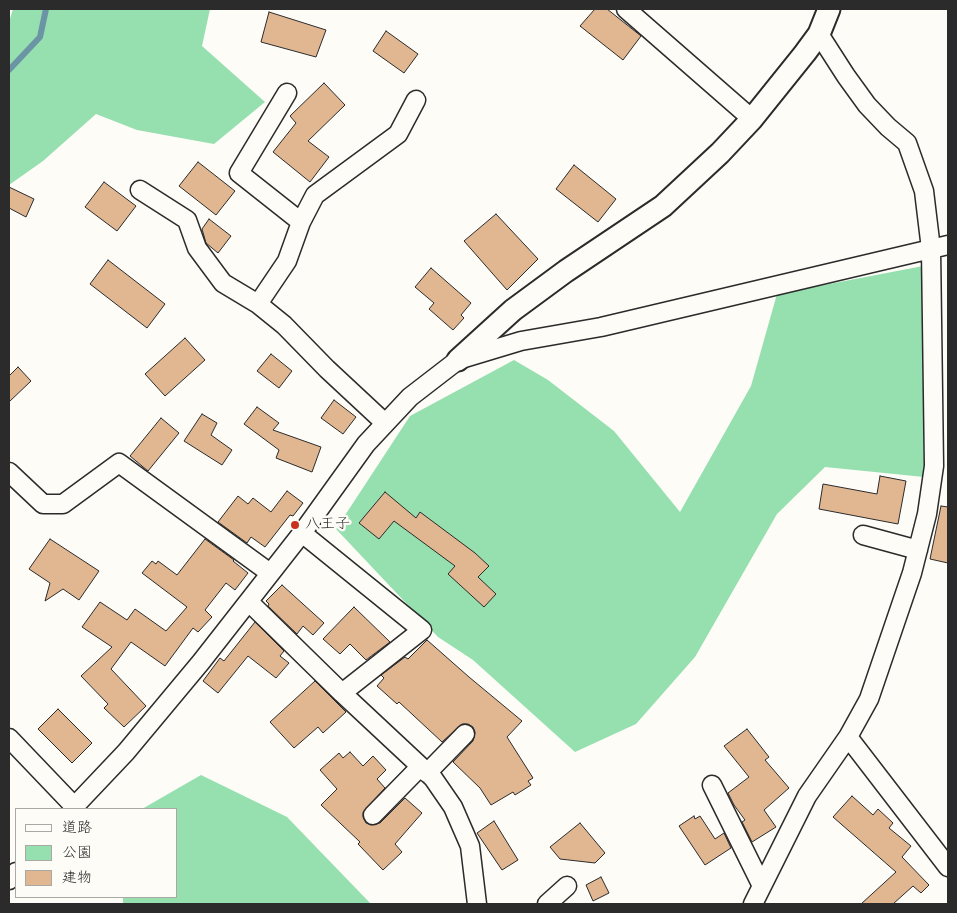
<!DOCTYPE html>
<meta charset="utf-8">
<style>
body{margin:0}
#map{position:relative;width:957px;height:913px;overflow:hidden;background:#fdfcf7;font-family:Kalam,"Klee One",sans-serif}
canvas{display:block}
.frame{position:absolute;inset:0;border:10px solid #2b2b2b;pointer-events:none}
.legend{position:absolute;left:15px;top:808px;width:162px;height:90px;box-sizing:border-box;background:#fdfcf7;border:1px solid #a9a8a5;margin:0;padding:6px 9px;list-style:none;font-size:15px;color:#2b2b2b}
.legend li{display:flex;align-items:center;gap:10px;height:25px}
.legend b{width:25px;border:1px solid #a9a8a5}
</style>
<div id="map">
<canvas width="957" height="913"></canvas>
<div class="frame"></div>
<ul class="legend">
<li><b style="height:6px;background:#fdfcf7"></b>道路</li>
<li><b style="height:14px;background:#96dfaf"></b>公園</li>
<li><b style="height:14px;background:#e1b792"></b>建物</li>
</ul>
</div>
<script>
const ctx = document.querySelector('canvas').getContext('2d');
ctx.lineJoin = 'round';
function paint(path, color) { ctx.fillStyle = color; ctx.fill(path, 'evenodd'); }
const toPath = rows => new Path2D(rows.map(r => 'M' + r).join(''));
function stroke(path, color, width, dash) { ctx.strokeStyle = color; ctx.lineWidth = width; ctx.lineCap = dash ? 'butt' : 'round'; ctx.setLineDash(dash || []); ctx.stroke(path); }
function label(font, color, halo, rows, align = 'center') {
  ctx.font = font + ' Kalam,"Klee One",sans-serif'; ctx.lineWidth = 5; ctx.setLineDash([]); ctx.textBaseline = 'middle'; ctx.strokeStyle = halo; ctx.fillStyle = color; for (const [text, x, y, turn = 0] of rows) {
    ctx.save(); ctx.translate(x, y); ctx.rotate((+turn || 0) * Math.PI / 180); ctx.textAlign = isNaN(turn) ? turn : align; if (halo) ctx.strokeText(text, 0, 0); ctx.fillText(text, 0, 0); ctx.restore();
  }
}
paint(toPath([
 [13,9,210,9,202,46,265,102,214,144,137,130,96,114,43,161,9,185,9,22],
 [923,266,924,477,825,467,777,514,695,657,636,724,575,752,473,660,438,637,336,529,410,416,514,360,548,380,614,431,680,512,751,386,777,294],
 [201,775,287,817,371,904,123,904,123,897,176,897,176,809,142,809]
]), '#96dfaf');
stroke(toPath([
 [9,70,40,37,46,9]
]), '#6b94a5', 6);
const building = toPath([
 [595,9,607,9,641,36,623,60,580,26,595,9],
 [269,12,326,30,316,57,261,42,269,12],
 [386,31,418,54,404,73,373,51,386,31],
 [324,83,345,105,308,141,329,157,310,182,273,152,296,123,290,116,324,83],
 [198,162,235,191,216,215,179,186,198,162],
 [574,165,616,199,598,222,556,189,574,165],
 [104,182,136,206,117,231,85,207,104,182],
 [9,187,34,199,26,217,9,208,9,187],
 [496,214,538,259,507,290,464,241,496,214],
 [209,219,231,236,218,253,206,243,202,229,209,219],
 [108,260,165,304,147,328,90,284,108,260],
 [431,268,471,303,461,315,464,318,453,330,429,309,434,303,415,287,431,268],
 [185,338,205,360,165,396,145,374,185,338],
 [271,354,292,371,279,388,257,371,271,354],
 [18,367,31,381,9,402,9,376,18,367],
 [334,400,356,417,343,434,321,418,334,400],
 [257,407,279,423,273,430,321,447,312,472,276,458,279,450,244,424,257,407],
 [202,414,217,423,211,435,232,450,222,465,184,441,202,414],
 [161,418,179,433,148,471,130,456,161,418],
 [880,476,906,481,898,524,819,509,823,484,877,494,880,476],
 [287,491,303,503,293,516,290,515,265,547,251,537,247,543,218,522,238,496,248,504,253,498,271,512,287,491],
 [385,492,416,518,420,512,475,553,489,566,478,577,496,594,484,607,448,574,455,566,394,521,379,539,359,523,385,492],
 [941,506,948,507,948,563,930,559,941,506],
 [50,539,99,571,79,600,63,589,45,601,50,583,29,569,50,539],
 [205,539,234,560,233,561,248,573,235,590,226,583,205,610,212,617,198,632,193,628,165,666,131,642,111,669,146,706,124,727,104,708,108,704,81,676,112,647,82,627,100,602,127,620,135,609,166,631,187,607,142,573,152,561,156,564,158,561,177,575,205,539],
 [282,585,324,623,313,635,303,626,297,634,268,606,269,604,266,601,282,585],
 [354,607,390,642,366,660,350,644,340,654,323,639,354,607],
 [255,622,284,651,280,656,289,663,276,678,248,656,218,693,203,681,220,658,224,661,255,622],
 [427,640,469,677,522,721,507,737,533,778,528,781,531,785,515,795,513,792,491,805,480,788,453,762,473,741,475,732,473,727,468,724,462,724,442,742,399,702,397,704,377,686,384,678,381,675,405,657,408,659,427,640],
 [315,681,346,712,323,733,318,727,294,748,270,722,315,681],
 [58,709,92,743,72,763,38,729,58,709],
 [747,729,769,757,765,760,789,788,764,810,776,827,752,842,742,822,745,820,734,805,728,793,749,777,724,746,747,729],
 [350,752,363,766,373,756,386,770,377,779,385,788,363,812,363,817,366,823,371,825,380,823,405,798,422,813,395,844,402,852,383,870,358,844,360,842,321,805,337,789,320,770,339,753,343,758,350,752],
 [852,796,873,815,878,809,893,823,889,828,911,846,902,857,929,885,921,893,913,886,893,904,861,904,896,872,833,817,852,796],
 [694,816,695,819,700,816,715,839,724,833,731,848,705,865,679,826,694,816],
 [494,821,518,860,502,870,477,833,494,821],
 [580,823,605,853,595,863,560,859,550,847,580,823],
 [601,877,609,893,593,901,586,885,601,877]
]);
paint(building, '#e1b792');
stroke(building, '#2b2b2b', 1);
const minor = toPath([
 [626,9,752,119],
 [287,93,239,173,301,222],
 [140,190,187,220,197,248,223,283,258,304,284,325,327,369,385,423],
 [258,304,287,261,301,222,315,195,398,134,416,100],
 [9,472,43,504,63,504,119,463,270,573],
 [302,533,422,630,342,693],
 [863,535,918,550],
 [249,602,342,693,433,778,453,807,470,846,477,904],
 [848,737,948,867],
 [9,738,74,806],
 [427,773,465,734],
 [712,785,761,884],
 [72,809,126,752,201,662,302,533,366,444,410,397,458,360,521,341,601,327,948,245],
 [373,815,420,767],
 [9,880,16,872],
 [547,904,567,886],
 [753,904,807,796,848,737,869,699,912,573,927,514,934,466,931,249,924,191,907,143,888,127,867,105,846,76,819,34]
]);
const tertiary = toPath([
 [458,360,513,310,566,271,663,206,720,153,752,119,805,53,819,34,829,9]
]);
stroke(minor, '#2b2b2b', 21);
stroke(tertiary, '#2b2b2b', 25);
stroke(minor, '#fdfcf7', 18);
stroke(tertiary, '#fdfcf7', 21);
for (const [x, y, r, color] of [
 [295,525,5,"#c8321e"]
]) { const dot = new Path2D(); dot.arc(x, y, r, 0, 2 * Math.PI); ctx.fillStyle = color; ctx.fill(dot); stroke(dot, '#fdfcf7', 2); }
label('15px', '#2b2b2b', '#fdfcf7', [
 ["八王子",305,525]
], 'left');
</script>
